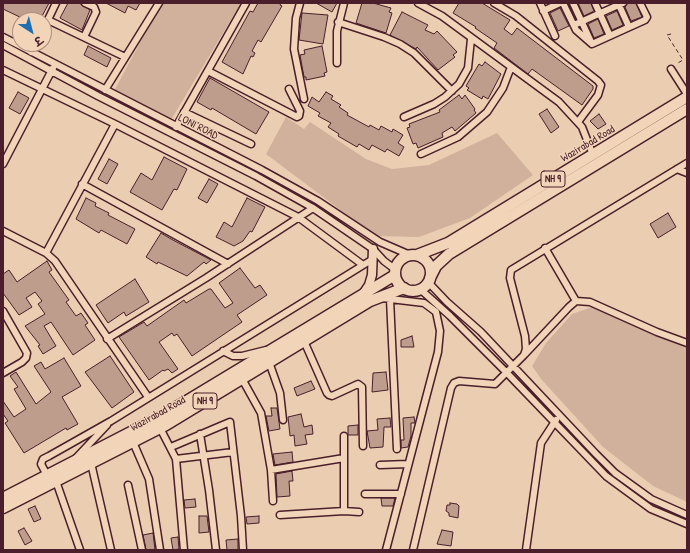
<!DOCTYPE html>
<meta charset="utf-8">
<style>
body{margin:0}
#map{position:relative;width:690px;height:553px;overflow:hidden;background:#ebceb2;font-family:"Patrick Hand","Playpen Sans Deva",sans-serif}
canvas{display:block}
.frame{position:absolute;inset:0;border:4px solid #4a1f2b;pointer-events:none}
.north{position:absolute;left:12px;top:12px;width:40px;height:40px;box-sizing:border-box;background:#f2d5b8;border:1px solid #af8c80;border-radius:50%;rotate:144deg;font-size:11px;font-weight:700;line-height:16px;text-align:center;color:#4a1f2b}
.north::after{content:'';display:block;margin:auto;width:14px;height:18px;background:#1f6fb2;clip-path:polygon(50% 0,100% 100%,50% 72%,0 100%)}
</style>
<div id="map">
<canvas width="690" height="553"></canvas>
<div class="frame"></div>
<div class="north">उ</div>
</div>
<script>
const ctx = document.querySelector('canvas').getContext('2d');
ctx.lineJoin = 'round';
function paint(path, color) { ctx.fillStyle = color; ctx.fill(path, 'evenodd'); }
const toPath = rows => new Path2D(rows.map(r => 'M' + r).join(''));
function stroke(path, color, width, dash) { ctx.strokeStyle = color; ctx.lineWidth = width; ctx.lineCap = dash ? 'butt' : 'round'; ctx.setLineDash(dash || []); ctx.stroke(path); }
function label(font, color, halo, rows, align = 'center') {
  ctx.font = font + ' "Patrick Hand",sans-serif'; ctx.lineWidth = 3; ctx.setLineDash([]); ctx.textBaseline = 'middle'; ctx.strokeStyle = halo; ctx.fillStyle = color; for (const [text, x, y, turn = 0] of rows) {
    ctx.save(); ctx.translate(x, y); ctx.rotate((+turn || 0) * Math.PI / 180); ctx.textAlign = isNaN(turn) ? turn : align; if (halo) ctx.strokeText(text, 0, 0); ctx.fillText(text, 0, 0); ctx.restore();
  }
}
paint(toPath([
 [164,3,241,3,171,120,113,93,160,5],
 [286,117,304,129,310,122,366,159,392,169,429,165,497,133,533,175,470,218,419,237,375,236,266,154],
 [592,307,636,327,687,347,687,502,653,486,603,447,541,379,532,366,546,343,572,314]
]), '#d1b19c');
const building = toPath([
 [3,3,49,3,40,20,26,20,3,9,3,3],
 [68,3,79,3,90,10,82,30,60,18,68,3],
 [106,3,140,3,136,10,128,6,125,13,106,3],
 [258,3,281,3,280,5,282,6,261,42,258,40,252,51,255,53,253,57,251,56,243,74,222,62,250,11,253,12,258,3],
 [316,3,337,3,332,12,316,3],
 [362,3,373,3,391,8,389,12,392,13,386,33,356,23,362,3],
 [459,3,482,3,510,20,504,29,512,35,517,28,593,86,593,89,582,105,532,69,528,74,494,48,497,43,475,28,476,27,453,13,459,3],
 [578,3,591,3,594,11,584,16,578,3],
 [628,3,636,3,642,17,631,21,625,7,628,3],
 [560,8,569,26,558,31,550,13,560,8],
 [617,11,623,25,612,30,606,16,617,11],
 [402,12,428,25,425,30,434,34,437,31,457,52,453,55,455,57,438,70,417,47,416,49,390,35,402,12],
 [302,13,328,15,323,44,299,40,302,13],
 [598,19,604,34,594,38,588,24,598,19],
 [88,46,111,58,107,67,84,55,88,46],
 [322,46,327,72,324,73,325,76,306,80,306,77,304,77,300,55,305,54,304,50,322,46],
 [485,62,501,74,488,99,483,96,482,99,467,90,469,88,466,86,479,64,482,66,485,62],
 [210,78,269,112,256,134,212,108,211,110,197,102,210,78],
 [18,92,29,98,20,114,9,108,18,92],
 [326,92,333,96,331,99,341,105,339,107,348,113,347,115,369,127,370,125,379,130,381,126,392,132,393,129,403,135,398,143,404,147,399,156,387,149,385,152,372,145,369,150,359,144,357,147,338,136,339,134,328,127,331,123,318,116,320,113,308,106,312,97,319,102,326,92],
 [459,95,462,99,465,95,475,109,474,110,476,113,455,131,452,127,442,133,443,137,418,148,416,143,413,144,407,128,410,127,409,124,440,112,439,110,459,95],
 [547,109,559,127,551,133,539,114,547,109],
 [599,114,606,124,598,129,590,121,599,114],
 [164,157,187,169,177,190,174,189,162,210,130,192,141,173,152,180,164,157],
 [109,159,118,164,107,184,98,179,109,159],
 [209,179,218,184,207,203,198,198,209,179],
 [86,198,96,203,95,206,109,213,108,215,135,229,127,244,101,230,99,233,76,219,86,198],
 [247,198,265,207,252,232,250,231,243,241,234,246,216,237,224,222,232,227,247,198],
 [668,213,676,227,658,238,650,224,668,213],
 [161,233,171,239,211,260,206,264,204,262,187,276,158,262,157,264,146,257,161,233],
 [47,261,52,270,49,272,69,300,66,302,76,316,81,313,88,323,85,325,95,340,73,355,51,322,44,326,56,346,43,354,38,346,40,345,25,326,45,314,38,304,42,301,35,292,26,298,32,307,19,315,3,293,3,274,9,270,17,282,47,261],
 [240,268,255,288,260,285,267,295,237,315,242,322,192,356,177,334,174,336,172,333,159,342,178,369,172,373,168,369,164,371,163,370,149,380,119,337,144,322,147,326,184,300,186,303,209,289,211,289,225,308,233,303,219,283,240,268],
 [135,279,149,302,126,316,124,312,108,323,96,305,135,279],
 [412,336,414,347,401,347,401,340,412,336],
 [110,356,134,392,112,408,85,372,110,356],
 [64,358,81,386,62,397,78,424,67,430,66,428,24,453,5,423,8,421,3,414,3,401,14,417,26,409,14,389,18,387,10,376,16,372,36,404,51,392,34,366,41,362,45,369,64,358],
 [386,372,388,390,372,392,373,373,386,372],
 [311,381,315,389,297,396,294,388,311,381],
 [271,408,277,408,280,429,269,431,266,416,272,416,271,408],
 [301,414,304,427,312,425,313,434,305,435,307,444,295,446,294,435,290,436,288,417,301,414],
 [414,417,415,423,411,423,411,436,408,447,401,448,401,440,404,440,403,418,414,417],
 [390,418,391,427,384,427,383,447,370,448,367,431,378,430,377,419,390,418],
 [358,425,358,435,348,435,348,426,358,425],
 [292,452,293,462,275,465,273,454,292,452],
 [292,471,293,481,289,481,290,496,277,497,276,474,292,471],
 [381,498,395,498,393,506,382,506,381,498],
 [195,499,196,507,185,508,184,500,195,499],
 [450,503,457,504,459,506,458,518,449,516,449,513,446,511,447,505,450,505,450,503],
 [35,506,41,519,34,522,28,509,35,506],
 [199,516,207,516,209,532,199,533,199,516],
 [259,516,259,523,247,524,246,517,259,516],
 [24,528,32,541,25,545,18,531,24,528],
 [442,530,453,532,451,546,437,544,442,530],
 [153,533,155,550,146,550,143,535,153,533],
 [178,537,179,549,173,550,171,538,178,537],
 [238,539,238,550,227,550,226,540,238,539]
]);
paint(building, '#be9d8d');
stroke(building, '#4a1f2b', 1);
const minor = toPath([
 [300,3,296,18,294,49,304,99],
 [418,3,442,16,559,102,582,127,593,155],
 [494,3,516,16,598,81,601,85,598,95,578,122],
 [540,3,555,36],
 [563,3,576,30,592,44,645,20,647,17,640,3],
 [573,3,592,44],
 [595,3,610,36],
 [618,3,629,27],
 [543,11,560,3],
 [48,20,125,57],
 [338,22,384,37,400,44,414,53,452,91],
 [574,25,623,3],
 [44,28,56,3],
 [3,37,262,170,318,201,380,242,410,255],
 [84,37,96,12,94,7,85,3],
 [3,45,98,96,256,176,313,208,373,249,384,261,396,270],
 [31,52,36,44],
 [337,63,337,31,344,3],
 [671,69,687,94],
 [3,70,115,124,298,217,363,265],
 [208,71,297,117,299,116,300,111,289,89],
 [105,90,159,3],
 [184,112,251,144],
 [404,117,434,104,445,97,459,84,468,68,471,39],
 [176,127,246,3],
 [421,154,458,137,487,112,503,88,511,67],
 [3,164,53,68],
 [677,169,687,173],
 [82,184,228,264],
 [3,231,46,253,55,261,148,397],
 [545,248,576,301],
 [46,253,115,124],
 [428,282,447,302,481,332,596,454,615,473,651,499,687,515],
 [420,289,450,316,507,373,606,476,651,509,687,524],
 [382,298,424,303,436,312,440,331,438,352,386,550],
 [390,299,397,449],
 [3,311,27,353,26,358,22,362,3,373],
 [107,339,206,278,313,208],
 [304,341,327,393,329,395,332,396,358,384,362,387,363,446],
 [223,351,233,356,242,356,266,350],
 [525,354,569,307,576,301,590,302,657,332,687,343],
 [269,362,280,393,283,420],
 [241,377,261,413,271,470,273,501],
 [159,426,176,459,184,550],
 [200,434,209,490,216,550],
 [344,436,344,511],
 [133,442,149,479,160,550],
 [171,447,230,422,241,516,243,550],
 [76,458,107,425],
 [176,459,233,452],
 [91,463,111,550],
 [380,465,408,464],
 [271,470,344,458],
 [48,477,41,464,43,459,49,456,111,421,373,259],
 [56,481,80,550],
 [128,485,142,550],
 [365,494,401,494],
 [280,515,344,511,359,512],
 [413,550,451,388,454,383,459,381,495,384,524,355,526,349,525,336,510,278,511,270,687,163],
 [526,550,541,443,556,420]
]);
const major = toPath([
 [363,294,369,285,372,275,373,249]
]);
const highway = toPath([
 [417,255,448,243,687,97],
 '395 273a18 18 0 1 1 36 0a18 18 0 1 1-36 0Z',
 [430,278,436,266,449,254,687,109],
 [3,498,160,417,395,275],
 [3,508,166,425,370,301,404,288]
]);
stroke(minor, '#4a1f2b', 9);
stroke(major, '#4a1f2b', 11);
stroke(highway, '#4a1f2b', 13);
stroke(toPath([
 [671,34,667,35,683,60,676,64]
]), '#4a1f2b', 1, [4, 3]);
stroke(minor, '#f2d5b8', 6);
stroke(major, '#f2d5b8', 8);
stroke(highway, '#f2d5b8', 10);
for (const [x, y, w] of [
 [553,179,24],
 [205,401,24]
]) { const box = new Path2D(); box.roundRect(x - w / 2, y - 8, w, 16, 3); ctx.fillStyle = '#f2d5b8'; ctx.fill(box); stroke(box, '#4a1f2b', 1); }
label('bold 10px', '#4a1f2b', null, [
 ["NH 9",553,179],
 ["NH 9",205,401]
]);
label('11px', '#4a1f2b', '#f2d5b8', [
 ["LONI ROAD",198,127,27],
 ["Wazirabad Road",588,144,-31],
 ["Wazirabad Road",158,414,-29]
]);
</script>
